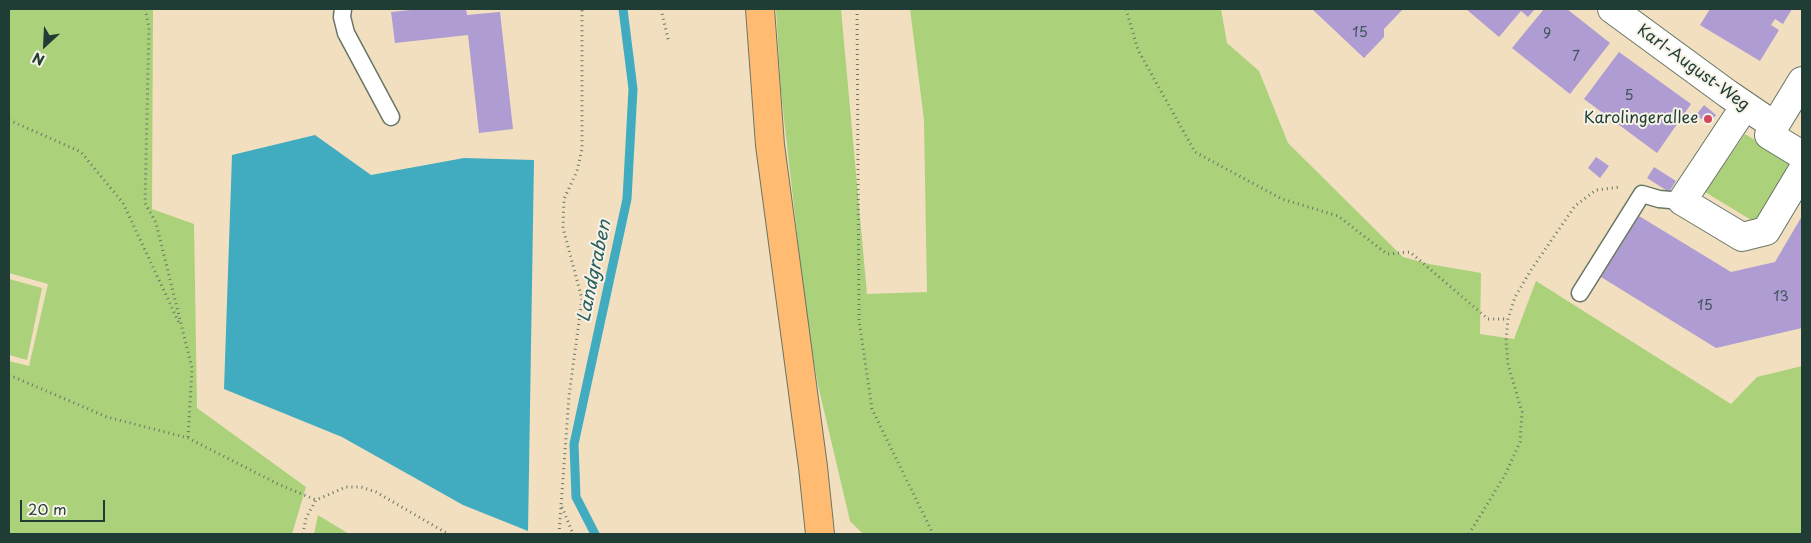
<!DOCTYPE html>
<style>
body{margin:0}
#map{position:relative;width:1811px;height:543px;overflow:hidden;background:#f1dfc0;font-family:"Playpen Sans",sans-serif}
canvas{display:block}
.frame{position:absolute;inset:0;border:10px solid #1f3d34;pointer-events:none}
.north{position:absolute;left:20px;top:20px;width:50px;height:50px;-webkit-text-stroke:4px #f7f3e8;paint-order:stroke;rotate:205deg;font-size:14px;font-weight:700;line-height:20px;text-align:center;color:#1f3d34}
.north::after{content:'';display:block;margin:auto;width:18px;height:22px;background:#1f3d34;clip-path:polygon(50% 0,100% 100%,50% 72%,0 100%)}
.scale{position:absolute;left:20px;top:500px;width:85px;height:22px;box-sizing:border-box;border:2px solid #1f3d34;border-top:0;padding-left:6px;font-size:15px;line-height:18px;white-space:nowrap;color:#1f3d34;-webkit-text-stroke:4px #f7f3e8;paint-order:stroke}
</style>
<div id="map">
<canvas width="1811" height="543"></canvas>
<div class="frame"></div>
<div class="north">N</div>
<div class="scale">20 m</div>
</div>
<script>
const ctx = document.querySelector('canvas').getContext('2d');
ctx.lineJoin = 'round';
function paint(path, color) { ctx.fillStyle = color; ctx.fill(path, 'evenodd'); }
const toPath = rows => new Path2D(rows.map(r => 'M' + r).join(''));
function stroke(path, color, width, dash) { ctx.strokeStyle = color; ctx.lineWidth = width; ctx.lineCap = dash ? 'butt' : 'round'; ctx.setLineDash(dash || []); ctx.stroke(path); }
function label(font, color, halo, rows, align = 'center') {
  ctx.font = font + ' "Playpen Sans",sans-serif'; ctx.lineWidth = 4; ctx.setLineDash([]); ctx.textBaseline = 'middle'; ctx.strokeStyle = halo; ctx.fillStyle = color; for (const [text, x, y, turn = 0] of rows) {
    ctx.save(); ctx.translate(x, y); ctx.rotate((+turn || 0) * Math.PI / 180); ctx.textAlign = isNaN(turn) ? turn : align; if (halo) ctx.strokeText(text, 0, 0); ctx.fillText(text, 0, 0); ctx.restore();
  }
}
paint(toPath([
 [9,9,153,9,152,209,194,224,197,408,306,487,292,534,9,534,9,361,29,366,48,284,9,273],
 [776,9,841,9,867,294,927,292,924,120,910,9,1221,9,1227,43,1259,71,1288,143,1403,257,1429,264,1481,273,1480,334,1514,339,1536,281,1731,404,1757,377,1802,366,1802,534,863,534,850,521,818,385,807,322,781,92],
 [1745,134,1793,163,1756,223,1705,192],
 [9,279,42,288,27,360,9,355],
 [318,515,349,534,314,534]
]), '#acd17b');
paint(toPath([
 [315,135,371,175,464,158,534,160,528,531,463,505,342,437,224,389,232,155]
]), '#41acc0');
stroke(toPath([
 [595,534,576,497,574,444,627,199,633,89,623,9]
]), '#41acc0', 9);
paint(toPath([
 [421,9,466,9,467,15,500,12,513,129,479,133,468,35,395,43,391,12],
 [1312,9,1403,9,1384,29,1384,37,1364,58],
 [1466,9,1535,9,1528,17,1521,11,1499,37],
 [1544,9,1567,9,1610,43,1570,94,1512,48],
 [1710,9,1792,9,1783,24,1775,19,1771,25,1779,30,1760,61,1700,25],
 [1619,52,1691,104,1657,153,1584,99],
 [1704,105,1716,115,1709,124,1696,115],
 [1596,157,1609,166,1600,178,1588,168],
 [1654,167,1676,181,1669,192,1647,178],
 [1639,216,1731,272,1775,262,1802,216,1802,328,1716,348,1601,277]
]), '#ae9cd3');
const lane = toPath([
 [343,9,342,17,346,33,391,117],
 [1580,293,1642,194,1659,199,1682,201]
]);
const street = toPath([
 [1612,9,1728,94,1775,126],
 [1802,81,1769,135,1802,155],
 [1745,106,1682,201,1742,237,1766,231,1802,171]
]);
const primary = toPath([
 [760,9,770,145,813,467,820,534]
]);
stroke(lane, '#687665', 19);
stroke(street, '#687665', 30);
stroke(primary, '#687665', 30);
stroke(toPath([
 [145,9,149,27,145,203,156,223,192,368,188,438],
 [661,9,669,43],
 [857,9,859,320,872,409,933,534],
 [1126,9,1138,50,1195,152,1282,199,1338,216,1387,254,1410,252,1488,319,1508,319],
 [9,120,81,152,123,203,180,325],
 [9,375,107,417,188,438,278,484,316,500],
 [562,507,573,534],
 [303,534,306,518,316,500,346,487,361,487,376,492,448,534],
 [559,534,569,396,582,299,563,228,564,199,577,171,582,149,582,9],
 [1469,534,1505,475,1520,442,1522,412,1508,364,1506,341,1508,319,1515,297,1531,270,1575,206,1596,190,1620,187]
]), '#687665', 3, [1, 4]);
stroke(lane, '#fff', 16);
stroke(street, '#fff', 28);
stroke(primary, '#ffbb71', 28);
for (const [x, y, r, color] of [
 [1708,119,5,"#d1495b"]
]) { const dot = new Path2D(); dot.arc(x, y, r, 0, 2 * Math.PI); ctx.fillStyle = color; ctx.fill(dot); stroke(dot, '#f7f3e8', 2); }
label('14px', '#43555c', null, [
 ["15",1360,33],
 ["9",1547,34],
 ["7",1576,57],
 ["5",1629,96],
 ["13",1781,297],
 ["15",1705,306]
]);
label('16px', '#1f3d34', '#f7f3e8', [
 ["Karl-August-Weg",1693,68,36]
]);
label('16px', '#1f3d34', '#f7f3e8', [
 ["Karolingerallee",1698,119]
], 'right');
label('italic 18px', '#295e5e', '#f7f3e8', [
 ["Landgraben",595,271,-78]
]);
</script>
